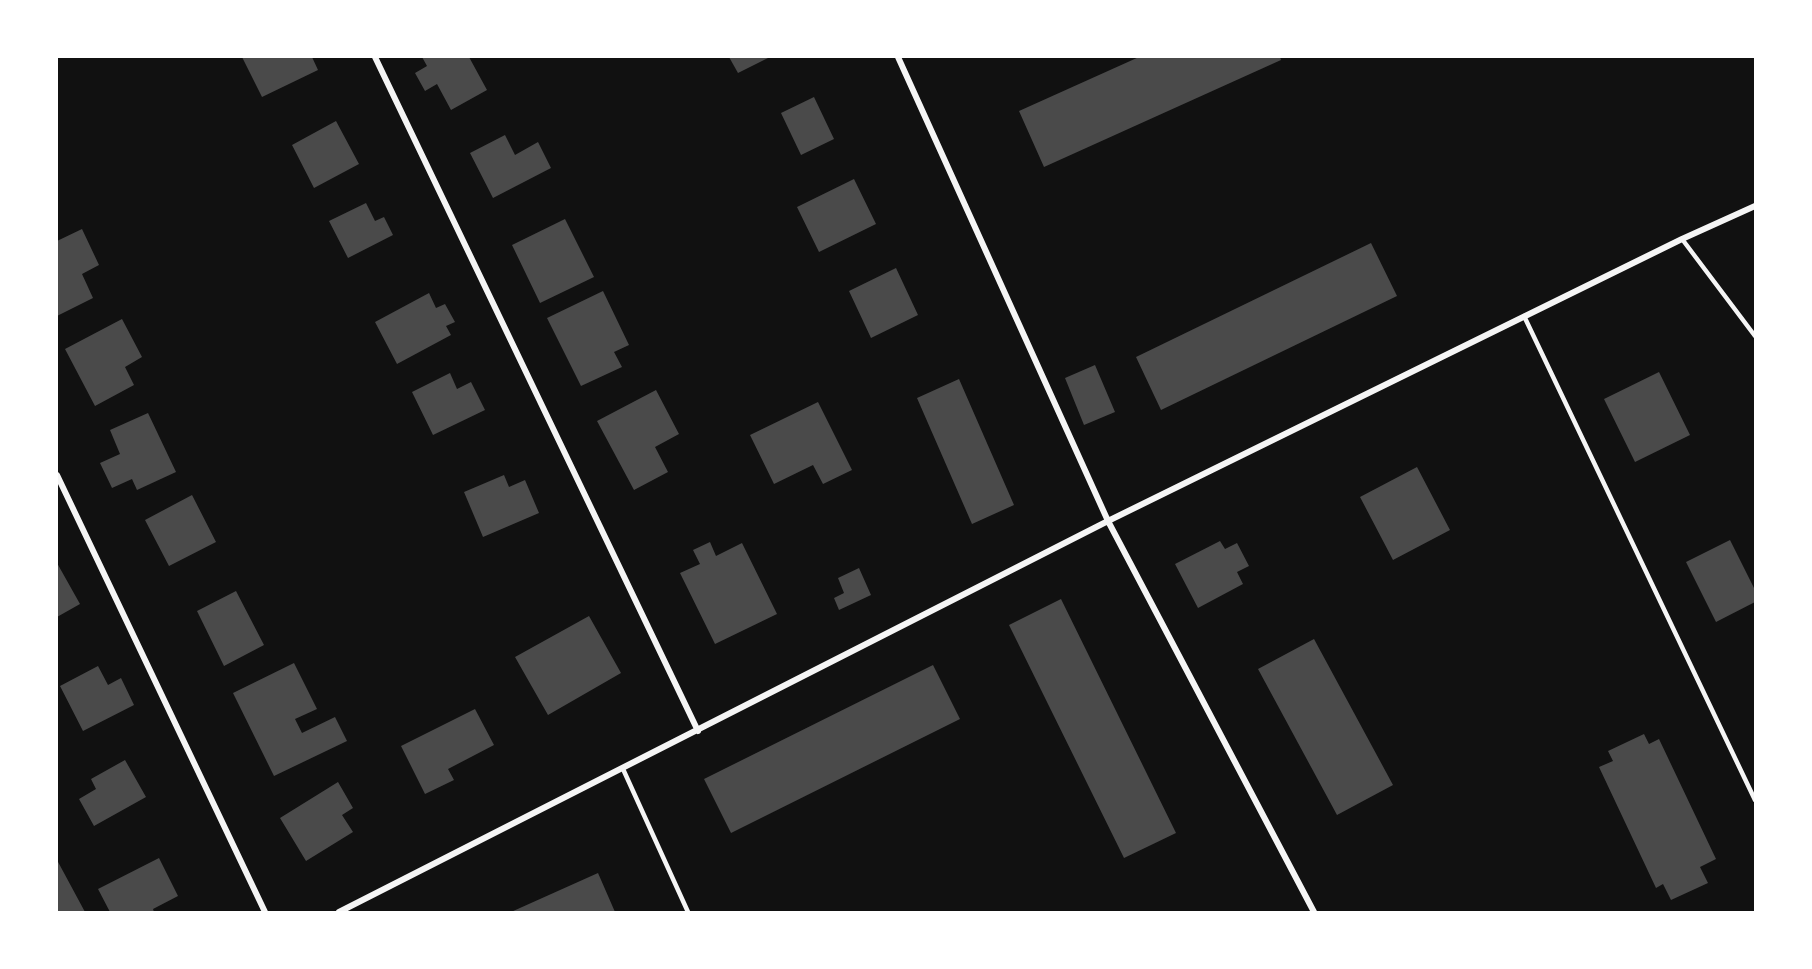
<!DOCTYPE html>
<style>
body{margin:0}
#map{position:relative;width:1812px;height:969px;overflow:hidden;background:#111;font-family:"Roboto Condensed",sans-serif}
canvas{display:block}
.frame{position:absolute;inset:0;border:58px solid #fff;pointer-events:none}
</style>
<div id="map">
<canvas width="1812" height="969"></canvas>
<div class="frame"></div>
</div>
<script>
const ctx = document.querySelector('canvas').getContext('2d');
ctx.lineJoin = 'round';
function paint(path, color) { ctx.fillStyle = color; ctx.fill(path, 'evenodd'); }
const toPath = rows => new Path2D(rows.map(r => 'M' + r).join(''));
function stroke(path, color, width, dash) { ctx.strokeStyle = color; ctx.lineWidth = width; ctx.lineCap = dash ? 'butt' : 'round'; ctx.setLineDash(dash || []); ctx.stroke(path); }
paint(toPath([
 [242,57,312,57,318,70,262,97],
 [422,57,469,57,487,90,451,110,437,84,425,91,415,73,427,66],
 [729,57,770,57,738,73],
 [1139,57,1280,57,1281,60,1044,167,1019,111],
 [814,97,834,139,801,155,781,113],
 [336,121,359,164,314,188,292,145],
 [505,135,515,155,538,142,551,168,493,198,470,153],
 [854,179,876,224,819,252,797,207],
 [366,203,375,221,384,217,393,235,348,258,329,221],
 [565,219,594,277,540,303,512,245],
 [82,229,99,265,82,274,93,298,57,316,57,241],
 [1371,243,1397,296,1161,410,1136,357],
 [896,268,918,315,871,338,849,291],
 [603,291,629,345,614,352,622,367,581,386,547,318],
 [429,293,436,308,445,304,455,322,446,326,451,335,397,364,375,322],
 [122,319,142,357,125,367,134,385,95,406,65,349],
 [1095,365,1115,412,1084,425,1065,378],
 [1659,372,1690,435,1635,462,1604,399],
 [450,373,457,389,471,382,485,410,433,435,412,392],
 [959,379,1014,505,972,524,917,398],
 [656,390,679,434,655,447,668,472,634,490,597,421],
 [818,402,852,470,823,484,813,465,774,484,750,435],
 [148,413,176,472,137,490,132,479,112,488,100,463,120,454,110,430],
 [1417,467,1450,530,1393,560,1360,497],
 [504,475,509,487,525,480,539,513,483,537,464,492],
 [192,495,216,542,169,566,145,520],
 [1730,540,1755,590,1755,602,1716,622,1686,562],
 [1220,541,1225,549,1237,543,1249,566,1237,572,1243,584,1198,608,1175,564],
 [710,542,716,556,742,543,777,614,715,644,680,573,700,564,693,550],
 [57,563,80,604,57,617],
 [859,568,871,595,839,610,834,598,844,593,838,578],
 [236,591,264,645,224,666,197,611],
 [1061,599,1176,833,1124,858,1009,625],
 [589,616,621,673,548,715,515,657],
 [1314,639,1393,785,1337,815,1258,669],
 [294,663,317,709,295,719,302,733,335,717,347,741,274,776,233,693],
 [933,665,960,719,731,833,704,779],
 [98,666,108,685,121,678,134,705,83,731,60,686],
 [475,709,494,745,448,769,454,780,425,794,401,746],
 [1644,734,1649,744,1659,739,1716,859,1700,867,1708,883,1671,900,1663,884,1656,888,1599,767,1613,761,1608,751],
 [125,760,146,797,94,826,79,799,96,789,91,779],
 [338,782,353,808,342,815,353,832,306,861,280,818],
 [159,858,178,896,153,909,154,912,110,912,98,889],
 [57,860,85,912,57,912],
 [598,873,615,912,511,912]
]), '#4a4a4a');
stroke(toPath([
 [1682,239,1755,336],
 [1524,316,1755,800],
 [623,769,688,912]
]), '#f5f5f5', 4.5);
stroke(toPath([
 [375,57,698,731],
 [898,57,1108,521,1314,912],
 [57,475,265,912],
 [339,912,1108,521,1682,239,1755,206]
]), '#f5f5f5', 6);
</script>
